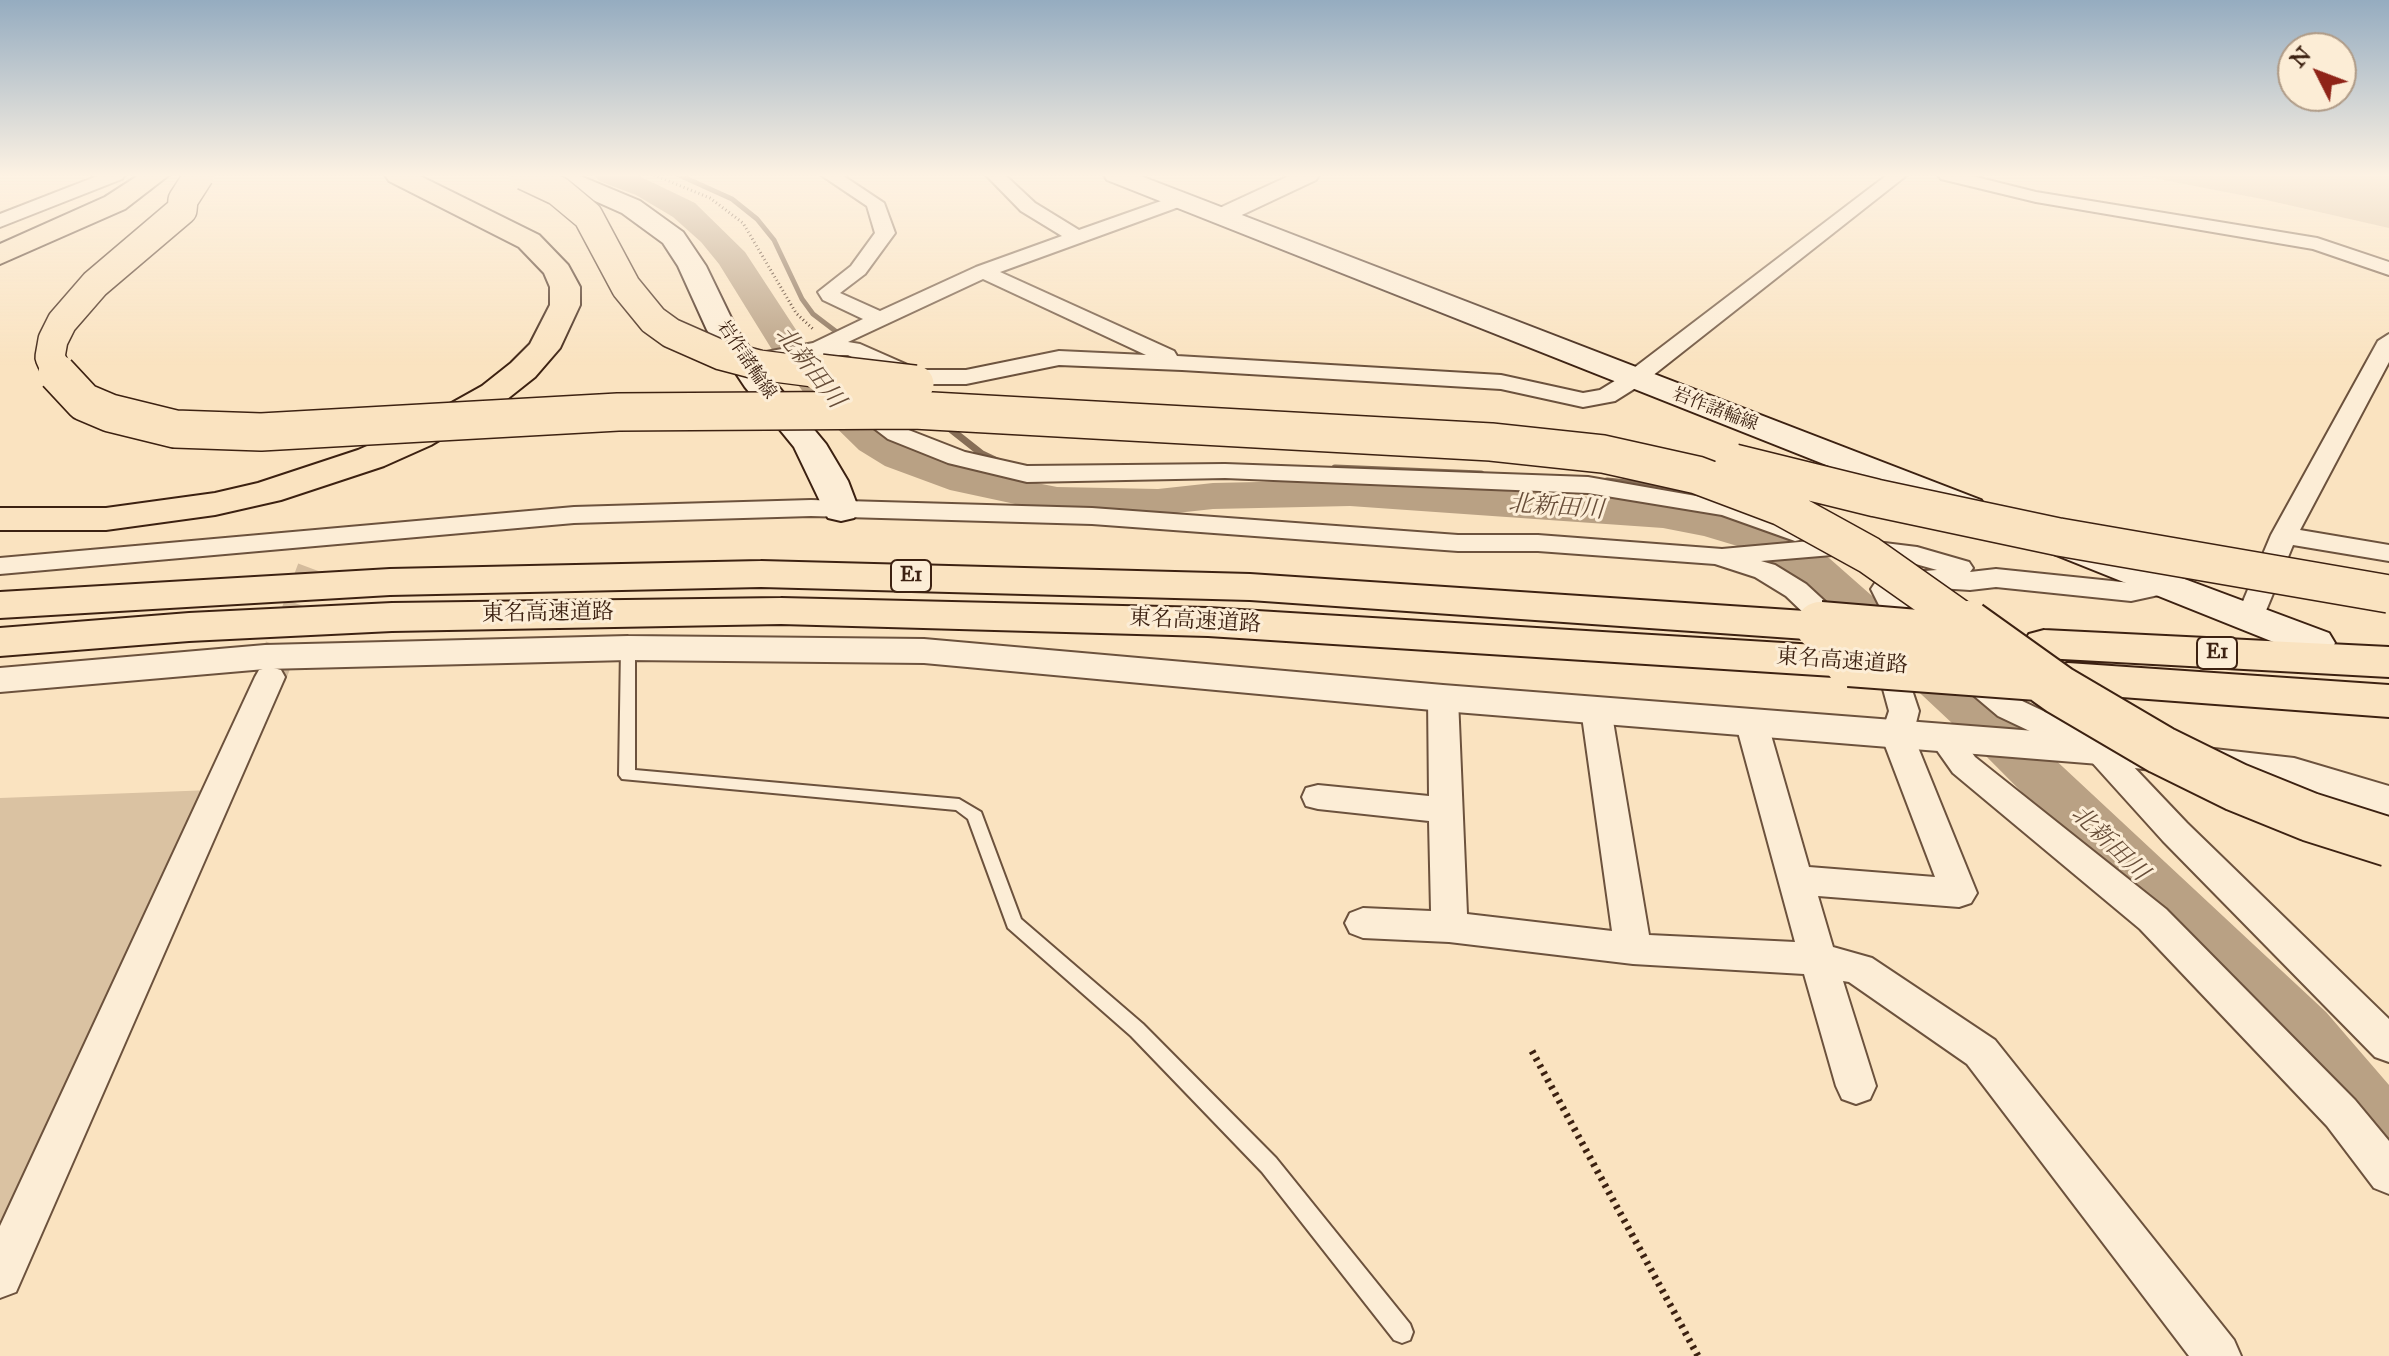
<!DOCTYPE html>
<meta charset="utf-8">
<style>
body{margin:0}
#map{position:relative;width:2389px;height:1356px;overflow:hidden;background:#fae3c0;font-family:"IM FELL Great Primer",serif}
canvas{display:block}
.north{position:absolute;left:2277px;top:32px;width:80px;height:80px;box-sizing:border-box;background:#fcedd6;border:2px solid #af9b87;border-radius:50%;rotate:312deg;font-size:22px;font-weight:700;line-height:32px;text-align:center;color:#3c2111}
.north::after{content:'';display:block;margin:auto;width:28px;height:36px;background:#8f2418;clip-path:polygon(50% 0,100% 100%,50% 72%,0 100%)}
</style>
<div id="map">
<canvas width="2389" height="1356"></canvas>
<div class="north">N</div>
</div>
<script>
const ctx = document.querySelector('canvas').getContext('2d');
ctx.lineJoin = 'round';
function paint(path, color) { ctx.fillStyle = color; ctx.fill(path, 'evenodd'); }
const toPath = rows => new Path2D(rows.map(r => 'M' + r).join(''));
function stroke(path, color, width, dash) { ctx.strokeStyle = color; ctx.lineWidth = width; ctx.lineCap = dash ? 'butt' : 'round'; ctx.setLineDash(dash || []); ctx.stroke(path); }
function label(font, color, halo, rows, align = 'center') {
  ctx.font = font + ' "IM FELL Great Primer","Noto Serif JP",serif'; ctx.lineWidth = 6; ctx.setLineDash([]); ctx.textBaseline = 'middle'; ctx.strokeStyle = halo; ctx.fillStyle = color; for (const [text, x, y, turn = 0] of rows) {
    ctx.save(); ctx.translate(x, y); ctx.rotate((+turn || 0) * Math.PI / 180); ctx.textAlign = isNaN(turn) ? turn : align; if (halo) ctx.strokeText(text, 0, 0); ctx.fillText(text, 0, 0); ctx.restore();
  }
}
paint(toPath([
 [2137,175,2389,175,2389,228,2262,199],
 [212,790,0,1227,0,798]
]), '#dac2a2');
stroke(toPath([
 [679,175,732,199,757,219,774,240,802,299,813,314,859,349]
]), '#876e56', 5);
stroke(toPath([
 [944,424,982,454,999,462],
 [1335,468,1481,474],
 [1607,481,1677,488]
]), '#876e56', 7);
paint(toPath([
 [594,175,637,175,695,203,745,252,804,342,840,388,887,432,915,448,976,471,1057,487,1158,489,1213,483,1350,480,1663,502,1712,511,1776,530,1829,558,2005,713,2326,1012,2389,1085,2389,1168,2365,1159,2280,1052,1969,739,1797,578,1744,548,1704,536,1663,528,1350,506,1213,509,1158,515,1057,513,950,490,885,466,859,450,812,404,771,348,719,264,701,242,673,217,636,195,599,181,594,175]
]), '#b9a184');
stroke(toPath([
 [288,627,311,565]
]), '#d4bc9d', 25, [25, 13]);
stroke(toPath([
 [270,677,289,625]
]), '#d4bc9d', 32, [32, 16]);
const service = toPath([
 [628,643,635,648,635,770,959,799,981,812,1021,919,1143,1024,1276,1158,1410,1324,1413,1332,1410,1340,1402,1343,1394,1340,1262,1172,1131,1036,1008,928,968,819,956,810,622,779,619,775,621,648,628,643]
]);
const minor = toPath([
 [100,175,125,175,122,179,0,227,0,214,100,175],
 [821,175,842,175,884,203,895,233,865,274,840,293,880,311,976,267,1062,236,1021,211,986,175,1005,175,1035,203,1079,230,1181,194,1190,200,1187,204,1000,272,1174,351,1177,356,1501,375,1583,393,1600,390,1626,374,1887,175,1907,175,1642,384,1615,401,1583,407,1501,389,1182,370,1059,365,966,384,917,384,882,373,848,355,821,355,748,369,740,367,737,362,740,357,813,343,863,319,823,300,818,292,851,266,875,233,867,206,821,175],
 [983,279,1146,355,1059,351,966,370,919,370,860,344,848,342,983,279],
 [1938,175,1968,175,2036,192,2317,238,2389,262,2389,275,2313,249,2036,202,1941,179,1938,175],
 [2389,334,2389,362,2300,530,2389,545,2389,561,2293,545,2260,625,2250,627,2240,625,2236,618,2271,535,2378,341,2389,334],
 [858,398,866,400,906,429,965,452,1027,466,1225,464,1588,477,1736,503,1804,527,1808,533,1804,539,1795,541,1722,515,1588,493,1225,478,1027,482,948,463,888,439,850,410,846,405,850,400,858,398],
 [811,500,1092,508,1458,535,1538,535,1722,549,1844,538,1917,547,1969,562,1973,568,1970,572,1996,569,2131,583,2167,576,2177,579,2181,585,2177,591,2131,601,1996,587,1970,590,1923,587,1901,593,1909,609,1935,635,1931,642,1921,645,1911,642,1887,621,1871,589,1875,583,1912,572,1937,570,1905,561,1844,554,1761,561,1775,565,1806,584,1908,678,1919,711,1913,735,1977,893,1971,903,1959,907,1818,896,1833,947,1872,958,1995,1040,2234,1340,2241,1356,2189,1356,1967,1064,1849,982,1843,981,1876,1086,1870,1099,1856,1104,1842,1099,1836,1086,1804,974,1633,964,1449,942,1363,938,1350,933,1345,923,1350,913,1363,908,1431,911,1429,821,1318,809,1306,806,1302,797,1306,788,1318,785,1429,796,1428,698,1432,691,1443,687,1454,691,1458,698,1467,914,1612,931,1581,709,1585,701,1596,698,1607,701,1611,709,1649,935,1795,942,1735,721,1740,713,1751,710,1762,713,1767,721,1809,867,1935,877,1881,735,1889,711,1883,689,1786,596,1755,577,1715,564,1538,551,1458,551,1092,524,811,516,574,523,0,574,0,558,574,507,811,500],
 [1964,661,1975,664,2020,700,2077,727,2090,741,2099,739,2110,742,2187,823,2389,1019,2389,1062,2375,1057,2163,841,2089,759,2080,761,2069,758,2055,743,1998,716,1953,678,1949,671,1953,664,1964,661],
 [270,667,281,670,285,677,16,1292,0,1298,0,1226,255,677,259,670,270,667],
 [1945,728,1956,731,1975,757,2166,909,2355,1100,2389,1141,2389,1194,2374,1188,2327,1126,2140,929,1953,773,1929,739,1934,731,1945,728]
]);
const tertiary = toPath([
 [1291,175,1319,175,1316,180,1229,221,1221,223,1210,216,1213,211,1291,175],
 [628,636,924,639,1443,685,2099,736,2294,758,2389,786,2389,816,2294,786,2099,764,1443,711,924,663,628,660,265,669,0,692,0,668,265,645,628,636]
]);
const secondary = toPath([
 [545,175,578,175,640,201,683,232,706,266,737,330,767,373,826,444,848,481,859,510,854,518,841,521,828,518,794,447,745,387,707,330,678,266,663,243,622,213,548,180,545,175],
 [1104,175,1138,175,1981,500,1986,508,1981,516,1968,519,1955,516,1107,180,1104,175],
 [2064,534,2329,633,2335,643,2329,653,2315,657,2301,653,2051,553,2045,545,2051,537,2064,534]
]);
const motorway = toPath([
 [139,175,169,175,125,209,0,264,0,244,105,197,139,175],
 [385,175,418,175,539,235,568,265,580,287,580,305,560,348,535,377,506,400,431,445,384,466,281,500,215,515,106,530,0,530,0,508,106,508,215,493,258,483,358,450,405,429,482,386,511,363,530,344,550,305,550,287,544,273,519,247,389,181,385,175],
 [761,561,1250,574,1820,612,1835,616,1841,626,1835,636,1820,640,1250,600,761,587,390,595,0,618,0,592,390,569,761,561],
 [781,598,1208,608,1849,647,1864,652,1871,662,1864,672,1849,677,1208,636,781,624,392,631,189,641,0,656,0,628,189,613,392,603,781,598],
 [2044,630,2389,647,2389,677,2044,658,2029,654,2023,644,2029,634,2044,630],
 [2068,663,2389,685,2389,717,2068,693,2052,689,2046,678,2052,667,2068,663]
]);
stroke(service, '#6c523d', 4);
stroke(minor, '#6c523d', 4);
stroke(tertiary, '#6c523d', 4);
stroke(secondary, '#3c2111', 4);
stroke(motorway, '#3c2111', 4);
stroke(toPath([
 [654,175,710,198,743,223,796,313,814,330]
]), '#3c2111', 3, [1, 3]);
stroke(toPath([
 [1532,1051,1698,1356]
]), '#3c2111', 7, [3, 5]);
paint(service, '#fcedd6');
paint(minor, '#fcedd6');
paint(tertiary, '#fcedd6');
paint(secondary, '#fcedd6');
paint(motorway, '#fae3c0');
const motorwayBridgeFar2 = toPath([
 [524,175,558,191,588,216,626,287,653,320,671,333,721,355,759,365,837,375],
 [58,375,50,357,53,340,62,322,95,284,182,210,183,200,199,175]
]);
const motorwayBridgeFar1 = toPath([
 [57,373,84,402,110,413,175,429,261,432,618,412,914,410,1491,442,1603,454,1697,475,1782,507,1869,555,1971,627],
 [821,373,915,384],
 [1734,463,1876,498,2059,537,2389,594],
 [1820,626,1834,627]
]);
const motorwayBridge = toPath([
 [1968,625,2059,690,2161,750,2236,787,2310,817,2389,842],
 [1820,626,1989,640],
 [1849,662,2038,676]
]);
stroke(motorwayBridgeFar2, '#3c2111', 32, []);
stroke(motorwayBridgeFar1, '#3c2111', 40, []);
stroke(motorwayBridge, '#3c2111', 52, []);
stroke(motorwayBridgeFar2, '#fae3c0', 29);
stroke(motorwayBridgeFar1, '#fae3c0', 37);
stroke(motorwayBridge, '#fae3c0', 48);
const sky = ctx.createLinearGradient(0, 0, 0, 365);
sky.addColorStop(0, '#95acc0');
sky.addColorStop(0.48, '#fdf2e3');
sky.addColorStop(1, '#fdf2e300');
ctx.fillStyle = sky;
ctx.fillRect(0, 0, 2389, 365);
label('18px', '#3c2111', '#fcedd6', [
 ["岩作諸輪線",746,360,56],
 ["岩作諸輪線",1715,410,21]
]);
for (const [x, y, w] of [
 [911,576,40],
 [2217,653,40]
]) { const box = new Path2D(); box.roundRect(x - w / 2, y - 16, w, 32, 6); ctx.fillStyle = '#fcedd6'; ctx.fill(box); stroke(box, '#3c2111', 2); }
label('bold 20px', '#3c2111', null, [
 ["E1",911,576],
 ["E1",2217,653]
]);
label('22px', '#3c2111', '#fcedd6', [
 ["東名高速道路",548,614,-1],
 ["東名高速道路",1195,622,3],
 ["東名高速道路",1842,662,4]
]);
label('italic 24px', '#684e39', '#fcedd6', [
 ["北新田川",809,368,52],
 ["北新田川",1556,508,4],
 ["北新田川",2109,844,44]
]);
</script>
